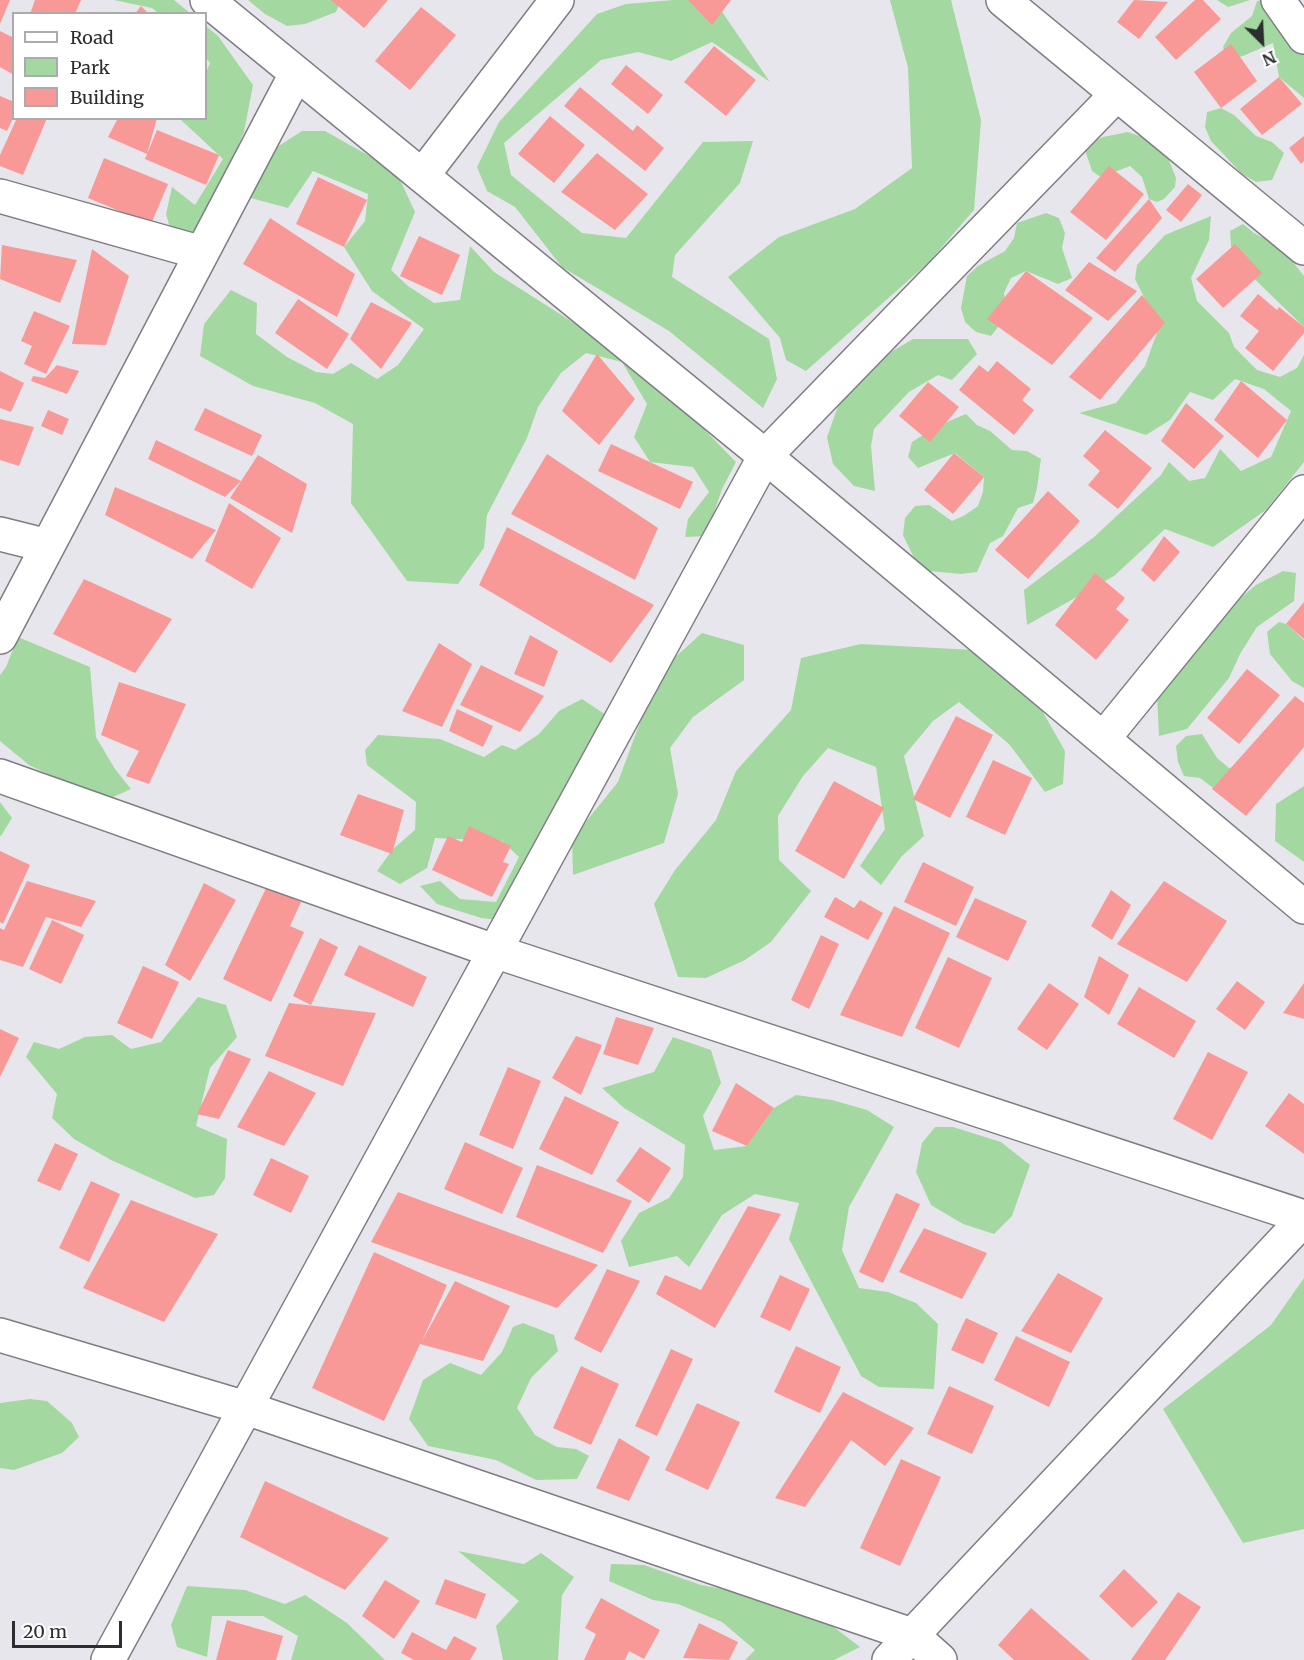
<!DOCTYPE html>
<style>
body{margin:0}
#map{position:relative;width:1304px;height:1660px;overflow:hidden;background:#e8e6ed;font-family:Merriweather,serif}
canvas{display:block}
.legend{position:absolute;left:12px;top:12px;width:195px;height:108px;box-sizing:border-box;background:#fff;border:2px solid #ababac;margin:0;padding:8px 10px;list-style:none;font-size:18px;color:#2d2c2f}
.legend li{display:flex;align-items:center;gap:12px;height:30px}
.legend b{width:30px;border:2px solid #ababac}
.north{position:absolute;left:1232px;top:12px;width:60px;height:60px;-webkit-text-stroke:4px #fff;paint-order:stroke;rotate:156deg;font-size:16px;font-weight:700;line-height:24px;text-align:center;color:#2d2c2f}
.north::after{content:'';display:block;margin:auto;width:21px;height:27px;background:#2d2c2f;clip-path:polygon(50% 0,100% 100%,50% 72%,0 100%)}
.scale{position:absolute;left:12px;top:1621px;width:110px;height:27px;box-sizing:border-box;border:3px solid #2d2c2f;border-top:0;padding-left:8px;font-size:18px;line-height:21px;white-space:nowrap;color:#2d2c2f;-webkit-text-stroke:4px #fff;paint-order:stroke}
</style>
<div id="map">
<canvas width="1304" height="1660"></canvas>
<ul class="legend">
<li><b style="height:8px;background:#fff"></b>Road</li>
<li><b style="height:16px;background:#a4d8a1"></b>Park</li>
<li><b style="height:16px;background:#f89997"></b>Building</li>
</ul>
<div class="north">N</div>
<div class="scale">20 m</div>
</div>
<script>
const ctx = document.querySelector('canvas').getContext('2d');
ctx.lineJoin = 'round';
function paint(path, color) { ctx.fillStyle = color; ctx.fill(path, 'evenodd'); }
const toPath = rows => new Path2D(rows.map(r => 'M' + r).join(''));
function stroke(path, color, width, dash) { ctx.strokeStyle = color; ctx.lineWidth = width; ctx.lineCap = dash ? 'butt' : 'round'; ctx.setLineDash(dash || []); ctx.stroke(path); }
paint(toPath([
 [114,0,174,0,190,13,158,13,152,8],
 [248,0,341,0,336,12,305,24,287,26,265,14],
 [673,0,714,0,770,82,712,42,671,61,638,52,601,60,504,143,511,175,582,233,626,238,703,142,753,141,740,183,675,255,672,277,769,339,777,379,763,408,669,331,562,267,515,207,487,191,477,167,499,122,597,14,626,4],
 [890,0,951,0,981,120,974,210,929,262,806,371,786,360,780,338,728,277,779,237,855,209,912,168,908,68],
 [1217,0,1250,0,1228,7],
 [1263,0,1304,10,1304,98,1279,77,1273,43,1243,56,1227,60,1223,47,1231,33,1252,16,1257,1],
 [206,26,218,36,253,85,244,132,220,187,193,239,170,228,166,214,172,187,195,205,223,159,180,119,206,118,206,72,210,63,206,58],
 [1221,108,1234,115,1256,136,1272,142,1284,153,1272,180,1256,182,1242,174,1211,141,1205,127,1207,112],
 [302,131,325,131,396,171,415,212,391,270,408,286,434,303,460,300,470,246,494,272,574,323,617,346,698,423,736,462,722,489,706,536,685,537,688,519,709,492,693,467,650,462,634,437,647,404,622,362,586,353,561,373,538,407,527,438,487,515,484,548,458,584,407,581,351,503,353,424,315,403,253,386,200,356,204,324,231,290,257,303,256,334,287,357,316,372,333,374,351,363,377,379,398,365,424,329,372,291,344,247,365,221,368,194,313,171,288,208,247,197,274,149],
 [1128,132,1142,137,1167,155,1176,178,1175,187,1164,199,1157,202,1149,199,1142,177,1130,166,1107,175,1099,176,1092,171,1085,150,1088,144,1103,137],
 [1046,213,1059,218,1065,233,1062,248,1072,278,1058,284,1026,271,1011,278,1004,293,1006,308,1001,323,991,336,976,332,965,322,961,308,967,276,978,266,1005,251,1014,238,1017,223],
 [1211,216,1209,240,1191,278,1197,301,1229,333,1234,347,1257,370,1280,377,1297,368,1304,355,1304,462,1266,510,1213,547,1165,529,1114,576,1027,625,1024,590,1094,537,1161,475,1169,462,1189,481,1205,478,1220,449,1241,471,1271,457,1291,411,1264,389,1235,379,1213,400,1190,392,1170,420,1146,435,1079,413,1116,403,1145,366,1159,327,1135,279,1137,265,1165,235],
 [1243,224,1254,233,1281,247,1304,276,1304,327,1237,262,1231,246,1230,231],
 [913,339,968,339,977,354,952,380,938,375,909,392,874,429,871,446,875,491,854,486,833,464,827,437,840,401,881,358],
 [966,414,977,425,990,431,1012,450,1027,451,1041,459,1037,488,1033,503,1018,508,1003,536,990,543,977,572,961,574,929,571,916,562,903,535,905,518,915,506,929,505,952,521,965,515,978,506,983,492,984,477,955,453,918,468,908,457,912,442,937,426],
 [1283,571,1296,573,1294,601,1257,627,1240,654,1229,678,1187,729,1159,736,1157,696,1199,649,1226,610,1256,585],
 [1279,622,1286,624,1304,640,1304,688,1292,681,1270,654,1267,632],
 [702,633,744,645,744,680,693,717,670,748,678,794,664,843,573,875,572,839,618,782,642,717,672,660],
 [18,637,90,667,96,737,115,769,131,789,109,799,60,780,29,765,0,741,0,675,6,667],
 [861,644,974,650,1036,700,1065,751,1063,784,1045,792,1009,744,959,702,933,721,904,756,924,836,902,856,881,885,860,866,885,829,876,767,828,748,803,776,778,816,779,860,811,891,771,942,745,960,706,978,678,977,654,904,675,870,716,820,736,771,791,710,801,658],
 [582,699,606,715,499,920,481,918,437,904,420,886,440,881,460,899,496,902,519,857,502,841,435,838,427,868,400,884,377,871,393,849,415,830,416,802,367,765,365,750,378,735,440,739,484,757,502,745,515,750,539,734,559,711],
 [1202,734,1217,758,1229,768,1244,772,1237,806,1200,778,1184,776,1178,762,1176,746,1186,736],
 [1304,786,1304,862,1275,841,1276,804],
 [0,802,12,818,1,836,0,836],
 [198,997,226,1005,237,1037,210,1068,196,1126,227,1139,225,1178,214,1195,195,1198,111,1160,74,1139,52,1118,57,1094,26,1057,34,1042,59,1049,85,1037,112,1035,131,1049,161,1042],
 [673,1037,711,1050,721,1083,703,1116,714,1150,747,1146,774,1108,796,1095,832,1100,867,1110,894,1127,849,1207,842,1250,859,1288,888,1292,916,1303,938,1324,934,1389,879,1387,861,1376,789,1239,799,1203,755,1194,722,1215,689,1267,677,1256,629,1267,621,1241,639,1213,669,1198,683,1177,685,1145,624,1108,602,1088,654,1072],
 [935,1127,953,1127,1001,1142,1030,1165,1012,1216,994,1234,963,1224,931,1205,916,1172,922,1143],
 [1304,1278,1304,1529,1243,1543,1163,1409,1271,1325],
 [523,1323,554,1335,558,1351,531,1378,517,1408,535,1435,557,1447,576,1449,589,1456,577,1479,536,1480,496,1460,428,1446,409,1419,423,1380,450,1363,481,1375,502,1352,513,1327],
 [30,1399,47,1401,72,1423,79,1437,62,1453,14,1470,0,1468,0,1403],
 [458,1551,524,1564,541,1553,574,1577,562,1595,558,1660,503,1660,496,1626,519,1601],
 [611,1564,644,1565,701,1585,745,1593,799,1610,831,1625,860,1647,834,1660,745,1660,755,1650,722,1622,678,1604,653,1600,609,1581],
 [187,1586,245,1590,285,1604,305,1595,347,1623,385,1660,291,1660,298,1636,263,1616,212,1616,207,1657,177,1647,171,1625]
]), '#a4d8a1');
paint(toPath([
 [0,0,10,0,0,24],
 [35,0,81,0,75,14,30,14],
 [331,0,388,0,364,28],
 [688,0,731,0,712,25],
 [1134,0,1168,2,1139,39,1117,22],
 [1195,0,1203,0,1221,19,1176,60,1155,37],
 [141,6,149,14,135,14],
 [421,7,456,35,410,90,375,61],
 [0,31,14,38,14,75,0,67],
 [1231,44,1257,81,1221,108,1194,72],
 [714,46,756,80,726,116,684,82],
 [626,65,663,95,648,114,611,84],
 [1279,77,1302,104,1262,135,1240,109],
 [580,87,633,131,637,125,664,148,645,171,564,106],
 [0,96,14,102,14,116,7,131,0,128],
 [550,116,585,145,554,183,518,154],
 [17,118,47,118,23,175,0,166,0,155],
 [118,118,157,118,147,154,157,130,219,155,206,185,145,159,147,154,108,137],
 [1304,136,1304,161,1301,164,1289,148],
 [597,153,648,194,615,230,561,192],
 [104,158,168,184,151,224,88,198],
 [1109,166,1144,194,1106,240,1070,212],
 [318,177,367,200,344,247,296,224],
 [1188,184,1202,195,1181,222,1166,210],
 [1149,199,1162,218,1115,272,1096,258],
 [270,218,355,274,337,317,243,264],
 [419,236,460,255,442,295,400,276],
 [1235,244,1262,273,1223,308,1196,279],
 [2,245,77,260,60,303,0,279],
 [92,249,129,276,106,345,72,344],
 [1089,262,1137,291,1108,321,1065,290],
 [1026,271,1093,318,1052,365,987,319],
 [1258,294,1277,310,1279,307,1304,327,1304,333,1273,371,1245,348,1259,331,1240,316],
 [1142,295,1165,323,1100,400,1069,377],
 [298,299,349,334,327,369,275,333],
 [371,302,412,323,381,369,350,339],
 [34,311,70,326,46,374,24,364,32,346,21,341],
 [597,354,635,399,599,445,562,411],
 [997,361,1031,389,1022,400,1034,410,1014,435,959,390,979,365,988,372],
 [57,365,79,371,67,394,31,381,33,376,45,378],
 [0,371,24,383,11,412,0,408],
 [1241,381,1287,420,1258,458,1214,420],
 [928,382,959,407,930,442,899,416],
 [1186,403,1224,436,1194,469,1161,441],
 [205,408,262,435,252,456,194,430],
 [48,410,69,419,62,435,41,426],
 [0,419,34,427,19,466,0,460],
 [1105,430,1152,468,1118,509,1088,485,1100,471,1083,456],
 [156,440,241,481,225,497,148,459],
 [611,444,693,482,680,509,598,471],
 [954,453,984,477,953,514,924,490],
 [547,454,658,528,635,580,511,514],
 [258,455,307,484,292,533,230,498],
 [115,487,216,530,192,559,105,515],
 [1048,491,1080,521,1028,579,995,550],
 [229,503,281,538,252,589,205,561],
 [507,527,654,605,611,663,479,585],
 [1164,536,1180,552,1154,582,1141,570],
 [1095,573,1125,598,1116,609,1129,620,1096,660,1055,625],
 [84,579,172,619,135,673,53,634],
 [1304,602,1304,639,1286,624],
 [530,635,558,651,544,687,514,674],
 [439,643,472,664,442,727,402,711],
 [481,665,544,696,520,732,460,705],
 [1247,669,1280,695,1239,744,1207,718],
 [119,682,186,704,149,784,126,776,139,751,101,735],
 [1295,696,1304,703,1304,747,1246,816,1212,789],
 [457,709,493,726,483,747,449,731],
 [956,716,993,735,950,818,913,799],
 [993,760,1032,778,1005,835,966,817],
 [834,781,884,808,844,879,795,851],
 [358,794,404,810,392,854,340,835],
 [469,826,511,846,503,862,509,864,492,897,432,870,448,836,462,842],
 [0,851,30,865,3,924,0,922],
 [923,862,974,887,956,926,904,902],
 [27,881,96,901,81,927,46,917,23,967,0,960,0,928,4,930],
 [1164,881,1227,921,1187,982,1117,944],
 [204,883,236,900,190,981,165,965],
 [267,886,301,902,290,926,304,932,271,1002,223,979],
 [1111,890,1131,905,1112,940,1091,926],
 [835,897,854,908,860,900,883,913,868,940,824,917],
 [975,898,1027,921,1008,961,956,937],
 [894,906,950,933,902,1037,840,1015],
 [52,920,84,935,61,984,29,969],
 [821,935,839,944,809,1009,791,1000],
 [320,938,338,947,311,1005,293,996],
 [359,945,427,977,413,1007,344,975],
 [1099,956,1129,975,1109,1015,1084,997],
 [948,957,992,978,959,1048,915,1028],
 [143,966,179,982,152,1039,117,1023],
 [1237,981,1265,1002,1245,1030,1216,1009],
 [1049,983,1079,1004,1047,1050,1017,1029],
 [1304,983,1304,1019,1283,1013],
 [1139,987,1196,1021,1174,1058,1117,1024],
 [289,1003,376,1013,343,1086,265,1056],
 [616,1017,654,1028,638,1065,603,1054],
 [0,1029,19,1038,0,1077],
 [576,1036,602,1045,581,1095,552,1078],
 [228,1050,251,1059,219,1119,197,1114],
 [1208,1052,1248,1072,1212,1140,1173,1119],
 [508,1067,541,1081,513,1149,479,1135],
 [269,1071,316,1093,284,1146,237,1127],
 [736,1083,774,1108,747,1146,712,1131],
 [1289,1093,1304,1104,1304,1154,1265,1126],
 [565,1096,619,1122,592,1175,539,1149],
 [465,1142,523,1168,502,1214,444,1189],
 [55,1143,78,1154,60,1191,37,1181],
 [640,1147,671,1168,649,1203,616,1181],
 [271,1158,309,1176,291,1213,253,1195],
 [537,1165,632,1201,603,1253,516,1217],
 [91,1181,120,1194,89,1262,59,1248],
 [398,1192,598,1265,557,1308,371,1242],
 [896,1193,920,1204,883,1283,859,1272],
 [131,1200,218,1234,164,1322,83,1288],
 [748,1206,781,1214,715,1328,656,1294,665,1275,701,1290],
 [924,1228,987,1253,962,1299,899,1272],
 [374,1252,447,1285,422,1341,455,1281,510,1306,483,1361,420,1344,384,1421,312,1388],
 [607,1269,640,1281,601,1353,574,1339],
 [1058,1273,1103,1298,1071,1353,1021,1331],
 [780,1275,810,1289,790,1331,760,1317],
 [966,1318,998,1333,983,1364,951,1350],
 [1016,1336,1070,1362,1049,1407,994,1380],
 [796,1346,841,1367,820,1413,774,1392],
 [671,1349,693,1359,657,1436,635,1426],
 [581,1366,619,1384,591,1445,553,1428],
 [949,1386,994,1406,972,1454,927,1434],
 [843,1392,914,1428,885,1466,851,1440,805,1507,775,1498],
 [697,1403,740,1422,708,1490,665,1470],
 [619,1438,650,1457,629,1501,596,1488],
 [901,1459,941,1477,900,1566,860,1548],
 [265,1481,389,1538,345,1590,240,1537],
 [1124,1569,1158,1602,1132,1628,1099,1596],
 [445,1579,486,1594,476,1619,435,1604],
 [385,1580,420,1601,394,1639,362,1616],
 [1178,1592,1201,1607,1165,1660,1131,1660],
 [601,1598,660,1630,644,1659,629,1651,625,1660,584,1660,596,1634,585,1628],
 [1031,1608,1090,1660,1014,1660,998,1645],
 [227,1620,283,1636,276,1660,216,1660],
 [699,1623,738,1642,729,1660,683,1658],
 [412,1632,446,1650,454,1636,477,1648,470,1660,414,1660,401,1653]
]), '#f89997');
const street = toPath([
 [207,0,765,456,1304,907],
 [1003,0,1304,248],
 [1278,0,1304,37],
 [422,176,557,0],
 [0,196,202,253],
 [0,534,48,546],
 [0,637,296,74],
 [1103,739,1304,492],
 [0,776,494,951,1304,1217],
 [0,1335,246,1408,912,1635,940,1660],
 [108,1660,765,456,1116,95],
 [889,1660,1304,1219]
]);
stroke(street, '#7f7d84', 36);
stroke(street, '#fff', 33);
</script>
